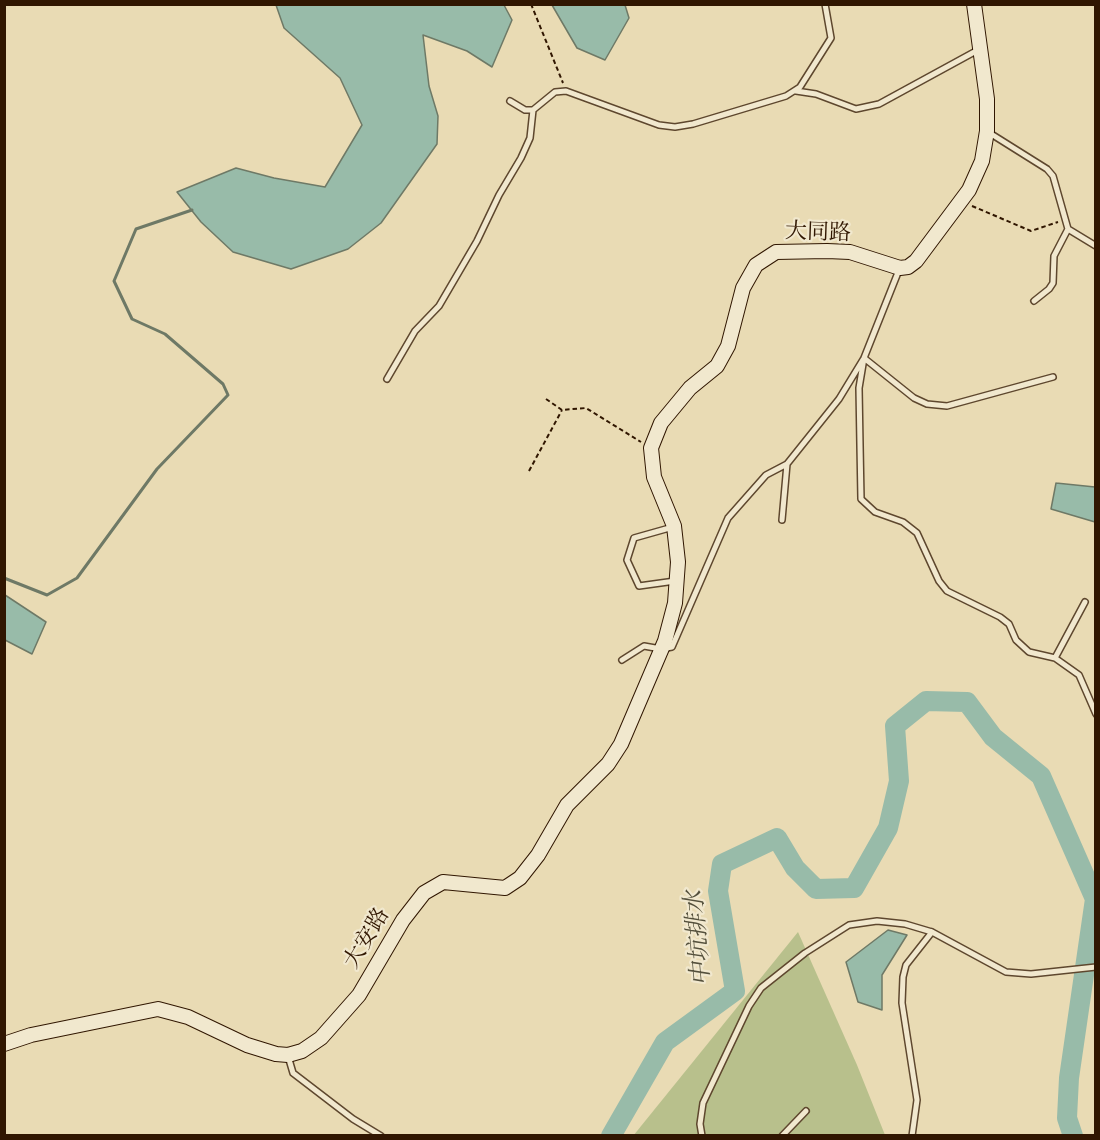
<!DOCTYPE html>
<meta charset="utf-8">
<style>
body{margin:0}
#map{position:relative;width:1100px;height:1140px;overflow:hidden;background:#e9dbb4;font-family:"IM FELL Double Pica",serif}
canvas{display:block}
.frame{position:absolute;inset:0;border:6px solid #301601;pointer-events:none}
</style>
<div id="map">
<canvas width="1100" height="1140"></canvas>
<div class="frame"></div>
</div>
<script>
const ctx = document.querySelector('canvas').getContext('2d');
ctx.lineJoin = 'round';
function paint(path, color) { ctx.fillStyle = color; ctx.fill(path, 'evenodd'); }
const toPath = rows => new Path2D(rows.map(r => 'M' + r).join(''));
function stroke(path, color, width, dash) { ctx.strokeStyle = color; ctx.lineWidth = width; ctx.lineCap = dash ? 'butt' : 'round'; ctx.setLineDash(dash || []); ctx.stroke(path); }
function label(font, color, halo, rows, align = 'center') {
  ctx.font = font + ' "IM FELL Double Pica","Noto Serif TC",serif'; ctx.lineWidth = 4.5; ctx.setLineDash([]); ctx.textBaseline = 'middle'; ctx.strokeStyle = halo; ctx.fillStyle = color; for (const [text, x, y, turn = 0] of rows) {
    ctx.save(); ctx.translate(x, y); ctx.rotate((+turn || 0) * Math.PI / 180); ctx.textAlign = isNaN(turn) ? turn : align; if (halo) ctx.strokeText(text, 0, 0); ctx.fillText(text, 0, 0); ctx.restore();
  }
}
paint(toPath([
 [798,932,857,1065,885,1135,633,1136]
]), '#b8c08c');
const water = toPath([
 [276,5,504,5,512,20,492,67,467,51,423,35,429,86,438,116,437,144,381,223,348,249,291,269,233,252,201,222,177,192,236,168,274,178,325,187,362,125,340,78,284,28,276,5],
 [552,5,625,5,629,18,605,60,577,48,552,5],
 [1056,483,1095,487,1095,522,1051,509,1056,483],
 [5,595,46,622,32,654,5,640,5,595],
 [888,930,907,935,882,975,882,1010,858,1002,846,962,888,930]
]);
paint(water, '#98bba9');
stroke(water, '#6e7966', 1.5);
stroke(toPath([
 [4,578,47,595,77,578,157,469,228,395,223,384,165,334,132,319,114,281,136,229,192,210]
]), '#6e7966', 3);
stroke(toPath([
 [611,1136,665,1042,735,991,718,891,722,864,777,838,795,868,816,889,854,888,888,828,899,781,895,726,926,701,967,702,993,737,1041,776,1095,899,1069,1078,1067,1118,1073,1136]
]), '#98bba9', 20);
const lane = toPath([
 [796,91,816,94,856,109,879,104,978,50],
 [510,101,525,110,533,110,555,92,566,91,659,125,675,127,693,124,786,96,800,87,831,38,825,4],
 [988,132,1047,169,1053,176,1068,229,1096,246],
 [1034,301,1049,289,1053,283,1054,256,1068,229],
 [1053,377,947,406,927,404,914,398,864,358,859,388,860,445,861,499,875,512,903,522,917,533,939,581,947,591,1000,617,1009,624,1016,640,1029,652,1055,658],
 [387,379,415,331,439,306,477,241,499,195,521,158,530,138,533,110],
 [782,520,787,464],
 [673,527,634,538,627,560,639,586,675,581],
 [1085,602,1055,658,1079,675,1096,714],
 [622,660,644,646,661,649,672,647,728,518,766,475,787,464,839,399,864,358,899,270],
 [288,1056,293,1073,353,1119,381,1136],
 [702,1136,700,1124,703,1103,749,1006,761,988,805,953,849,925,877,921,905,924,932,932,1006,972,1031,974,1096,967],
 [782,1136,806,1111],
 [912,1136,917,1100,902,1003,903,977,906,965,932,932]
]);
const secondary = toPath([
 [4,1044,31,1035,158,1009,188,1017,247,1045,276,1054,288,1055,302,1051,321,1038,359,995,403,920,424,893,443,882,505,888,520,878,538,855,567,805,608,764,621,744,665,641,675,603,678,562,674,526,654,477,651,448,661,423,690,388,717,366,728,346,743,288,756,265,776,252,827,251,850,252,900,268,908,267,916,261,969,190,982,161,987,131,987,99,974,4]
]);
stroke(lane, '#5e472e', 8);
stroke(secondary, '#301601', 16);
stroke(toPath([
 [531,4,563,83],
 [972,206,1031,231,1058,222],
 [546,399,562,410,586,408,641,442],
 [529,471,562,410]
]), '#301601', 2, [4.5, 3]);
stroke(lane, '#f1e8ce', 5);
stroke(secondary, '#f1e8ce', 14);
label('22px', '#301601', '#f1e8ce', [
 ["大同路",818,234,2],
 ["大安路",368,939,-59]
]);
label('italic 24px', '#54503c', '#f1e8ce', [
 ["中坑排水",700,938,-95]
]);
</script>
